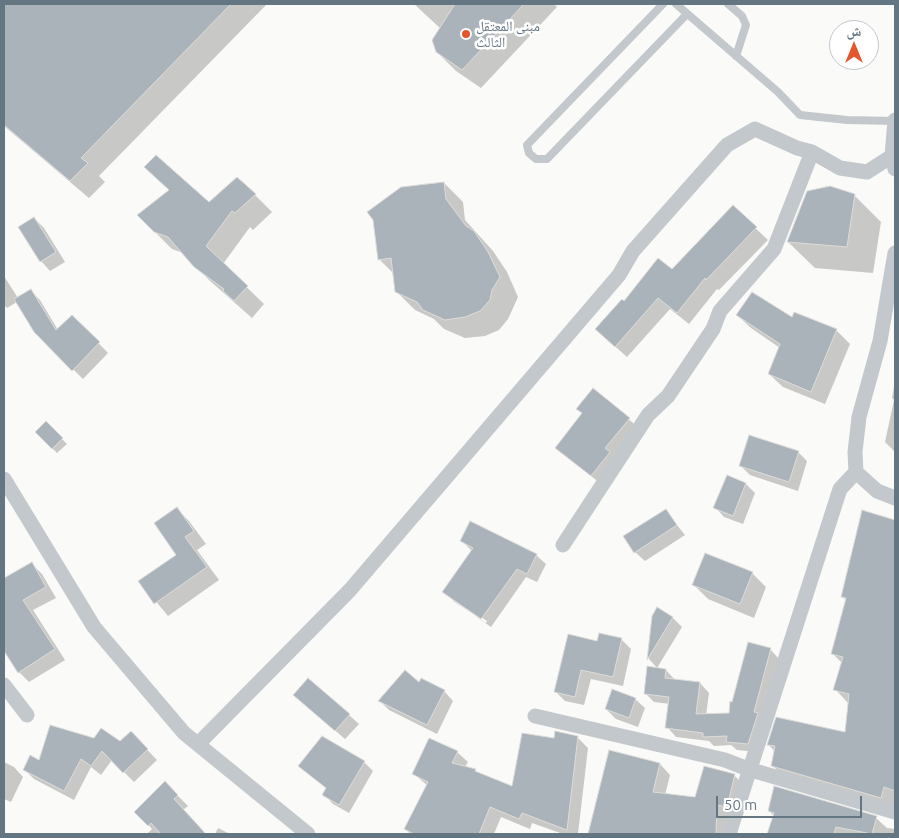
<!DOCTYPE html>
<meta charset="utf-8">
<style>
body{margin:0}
#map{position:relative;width:899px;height:838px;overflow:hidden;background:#fafaf8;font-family:Ubuntu,"Noto Naskh Arabic",sans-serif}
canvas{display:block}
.frame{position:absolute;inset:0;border:5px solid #657683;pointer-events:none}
.north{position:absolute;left:829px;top:20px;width:50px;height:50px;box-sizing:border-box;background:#fff;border:1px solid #c1c8cd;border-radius:50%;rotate:0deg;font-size:14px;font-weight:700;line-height:20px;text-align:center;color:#657683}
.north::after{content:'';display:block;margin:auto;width:18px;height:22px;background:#e4572e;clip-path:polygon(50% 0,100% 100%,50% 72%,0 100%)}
.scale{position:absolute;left:716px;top:796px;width:146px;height:22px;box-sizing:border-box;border:2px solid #657683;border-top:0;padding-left:6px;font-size:15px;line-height:18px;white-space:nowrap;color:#657683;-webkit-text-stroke:4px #fff;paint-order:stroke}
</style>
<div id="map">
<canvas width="899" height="838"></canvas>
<div class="frame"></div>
<div class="north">ش</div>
<div class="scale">50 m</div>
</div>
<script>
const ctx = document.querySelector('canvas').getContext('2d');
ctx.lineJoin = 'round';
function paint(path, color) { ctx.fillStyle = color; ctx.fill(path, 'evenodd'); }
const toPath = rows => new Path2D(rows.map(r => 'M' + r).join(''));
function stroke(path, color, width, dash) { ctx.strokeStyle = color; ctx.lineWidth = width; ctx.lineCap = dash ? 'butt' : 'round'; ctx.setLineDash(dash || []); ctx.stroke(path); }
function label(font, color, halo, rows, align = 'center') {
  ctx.font = font + ' Ubuntu,"Noto Naskh Arabic",sans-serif'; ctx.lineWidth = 5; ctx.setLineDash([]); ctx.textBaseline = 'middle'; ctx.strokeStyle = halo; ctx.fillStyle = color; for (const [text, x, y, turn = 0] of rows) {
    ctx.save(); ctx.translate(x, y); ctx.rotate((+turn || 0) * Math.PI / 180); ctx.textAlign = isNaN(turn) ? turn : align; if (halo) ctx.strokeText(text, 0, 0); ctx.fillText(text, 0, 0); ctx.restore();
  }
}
paint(toPath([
 [4,4,267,4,99,176,105,182,89,198,4,126,4,89,10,82,4,78],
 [414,4,554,4,557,7,481,88,456,71,437,52,441,29],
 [444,183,463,202,465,220,493,251,507,272,518,297,508,319,499,330,485,336,465,338,444,329,434,319,415,310,396,291,394,274,379,259],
 [255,195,272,212,253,230,250,227,223,264,264,304,252,318,209,280,183,253,172,249,154,231,209,204],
 [854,195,881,222,873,273,815,268,788,242],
 [733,207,768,240,719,290,717,289,689,324,670,309,627,357,609,341,624,302,672,270],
 [34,218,44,228,65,262,50,271,41,261],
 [4,276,18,298,30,290,40,300,58,330,72,316,108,353,83,379,35,332,17,302,7,308,4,305],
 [737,315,792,319,836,330,850,344,825,404,783,387,769,374,780,348,751,328],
 [895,381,895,452,885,442,894,400,892,398],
 [593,389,639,428,601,484,556,448,583,414,578,409],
 [46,423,67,444,57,453,36,432],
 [798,452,807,461,798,491,750,475,741,466],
 [727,476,746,484,755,493,743,524,724,517,715,507],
 [177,509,189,521,206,544,197,550,219,580,168,616,140,582,177,555],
 [665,510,685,535,645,561,635,552],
 [863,512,895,521,895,812,787,780,772,765,775,752,769,745,846,734,849,704,835,689,843,664,832,653,846,600,843,597],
 [462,541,536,555,546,564,537,582,526,577,491,627,454,601,444,592,472,551],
 [453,598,487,621,486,623,453,601],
 [32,564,42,574,56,598,33,610,65,660,29,682,19,672,4,649,4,579],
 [752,573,766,587,754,618,708,599,694,585],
 [658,609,673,618,682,627,657,668,649,659,653,616],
 [621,639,631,649,623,686,591,679,584,705,565,701,555,691,598,643],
 [770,649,779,659,757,752,737,750,731,745,714,746,709,741,676,737,667,727,670,704,654,702,645,693,666,670,675,680,700,683,709,693,706,715,730,714,733,703],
 [419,684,444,691,453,701,437,734,389,710,380,701],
 [635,699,645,708,638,727,616,719,606,709],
 [304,704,349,715,359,724,345,739],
 [131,733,157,760,134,782,112,760,101,775,91,767,74,800,34,779,24,769,94,739,121,742],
 [577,737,588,748,578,834,563,834,532,823,530,829,501,817,494,834,411,834,405,829,428,786,414,774,457,752,468,762,465,767,513,788,555,740],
 [610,752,660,764,670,775,665,795,696,799,734,775,745,786,727,834,590,834],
 [4,762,14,767,23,777,11,802,4,799],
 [364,762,373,771,349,813,333,804,324,794,327,789,300,766],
 [165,783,188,806,183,810,205,834,147,834,152,829,136,812],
 [769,811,876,818,887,828,895,829,895,834,769,834,774,816],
 [218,828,230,834,215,834]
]), '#0003');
const building = toPath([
 [4,4,231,4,81,158,88,163,70,181,4,125,4,4],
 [455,4,524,4,462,70,436,52,432,40,455,4],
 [156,155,209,202,237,177,256,194,235,213,232,211,206,246,248,286,234,301,223,291,224,289,194,267,168,237,154,232,137,215,169,190,144,167,156,155],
 [444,182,446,199,466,226,474,231,488,252,500,277,492,290,490,300,480,311,465,317,445,320,423,310,417,302,395,292,391,258,378,260,373,220,367,212,401,187,444,182],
 [830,186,855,194,847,247,787,242,807,191,830,186],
 [733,205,757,227,706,280,705,278,677,313,658,298,615,347,595,329,622,299,624,301,658,258,672,269,733,205],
 [34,217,56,252,40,262,18,227,34,217],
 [31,289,56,330,72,315,100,342,72,371,34,332,14,299,31,289],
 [752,292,792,317,794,312,837,329,811,392,768,374,780,344,736,315,752,292],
 [593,388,630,418,605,448,610,452,591,476,555,448,582,413,576,409,593,388],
 [46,421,63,438,52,449,35,432,46,421],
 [749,435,799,451,789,482,739,466,749,435],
 [727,475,746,483,733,516,713,508,727,475],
 [177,507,194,531,185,537,207,567,154,604,138,581,176,555,154,523,177,507],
 [666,509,677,525,634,553,623,536,666,509],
 [862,510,895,520,895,791,884,787,881,798,771,766,775,746,767,745,776,717,845,732,849,694,833,690,843,657,831,654,846,598,841,597,862,510],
 [470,521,537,554,527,574,517,569,481,619,442,592,473,548,460,541,470,521],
 [705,553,753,572,740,604,692,585,705,553],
 [32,562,46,587,23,600,55,649,18,673,4,651,4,578,32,562],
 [657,607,673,617,647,660,652,616,657,607],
 [599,633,622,638,613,677,581,670,575,697,554,692,568,634,597,641,599,633],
 [748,642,771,648,754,712,758,713,748,744,726,742,727,736,703,737,703,733,665,728,669,697,644,694,647,666,666,669,665,678,700,682,696,714,729,713,730,701,732,702,748,642],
 [405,670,419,682,421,678,445,690,427,725,378,701,405,670],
 [308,678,350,714,335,731,293,695,308,678],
 [612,689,636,698,629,718,605,709,612,689],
 [50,725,94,738,101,728,120,741,131,731,148,749,123,773,102,751,91,766,81,759,64,791,23,770,30,755,39,760,50,725],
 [555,731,578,736,567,830,522,813,519,819,490,807,479,834,414,834,404,829,428,782,412,774,429,738,458,751,452,763,476,769,475,771,512,786,522,733,554,738,555,731],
 [322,736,365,761,339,805,322,795,326,788,298,766,322,736],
 [609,750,660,763,653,792,695,797,704,766,735,774,727,807,717,805,716,834,588,834,609,750],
 [165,781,178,795,174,799,206,834,161,834,151,823,148,826,134,812,165,781],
 [774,786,877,816,872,834,836,827,834,834,767,834,774,813,768,811,774,786]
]);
paint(building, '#aab3b9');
stroke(building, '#dcdcda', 1);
stroke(toPath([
 [663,4,527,145,529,153,536,159,547,159,687,14],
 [676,4,778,92,800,115,847,120,895,121],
 [728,4,742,16,746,25,736,56]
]), '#c3c8cc', 8);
stroke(toPath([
 [895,120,892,156,895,169],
 [895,253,880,341,859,417,855,452,856,472,877,491,895,498],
 [4,479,94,627,184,733,308,834],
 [563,545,648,415,668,396,713,329,720,311,774,249,812,152],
 [4,685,27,715],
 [535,716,725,760,748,769,895,812],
 [198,744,350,590,619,275,633,251,727,145,755,129,797,148,812,152,840,168,867,172,892,156],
 [729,834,840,489,856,472]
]), '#c3c8cc', 15);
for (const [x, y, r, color] of [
 [466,34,5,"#e4572e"]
]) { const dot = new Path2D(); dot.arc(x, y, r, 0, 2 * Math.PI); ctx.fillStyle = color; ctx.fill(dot); stroke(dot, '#fff', 2); }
label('14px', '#657683', '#fff', [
 ["مبنى المعتقل",476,26],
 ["الثالث",476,42]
], 'left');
</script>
